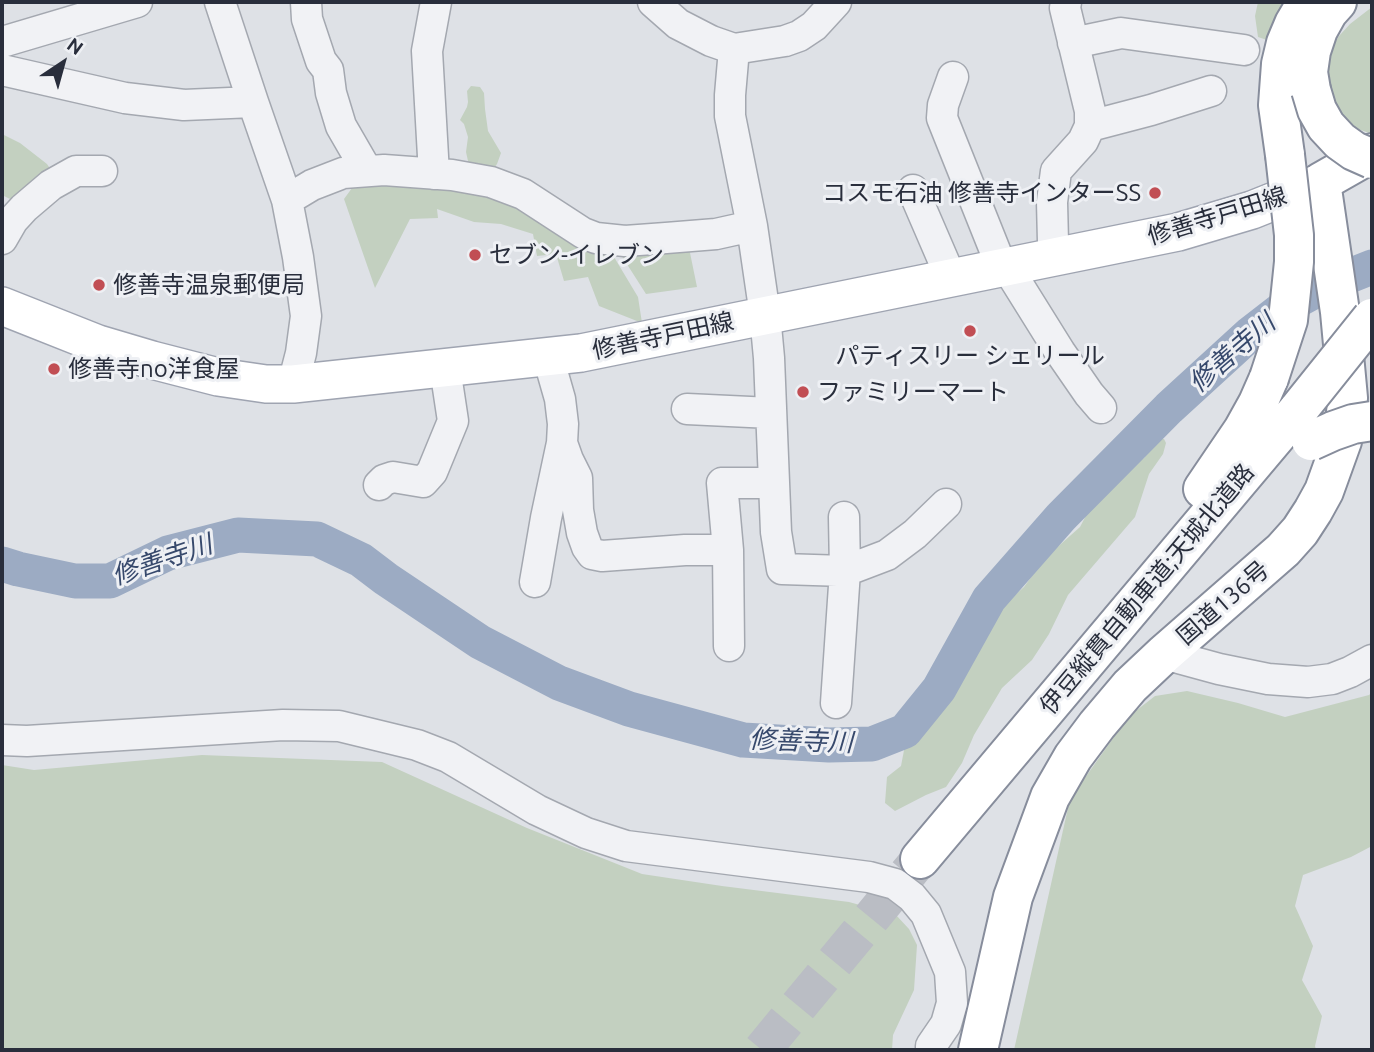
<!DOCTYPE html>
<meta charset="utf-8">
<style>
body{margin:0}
#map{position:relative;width:1374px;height:1052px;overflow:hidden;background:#dee1e6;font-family:Ubuntu,sans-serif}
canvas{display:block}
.frame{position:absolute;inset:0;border:4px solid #292e3c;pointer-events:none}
.north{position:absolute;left:28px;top:28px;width:70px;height:70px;-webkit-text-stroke:5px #eef0f4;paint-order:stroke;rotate:36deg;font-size:19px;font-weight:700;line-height:28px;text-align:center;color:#292e3c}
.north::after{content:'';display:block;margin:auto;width:24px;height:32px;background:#292e3c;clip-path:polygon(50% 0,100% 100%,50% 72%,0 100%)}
</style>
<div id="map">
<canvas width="1374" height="1052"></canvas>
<div class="frame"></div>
<div class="north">N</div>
</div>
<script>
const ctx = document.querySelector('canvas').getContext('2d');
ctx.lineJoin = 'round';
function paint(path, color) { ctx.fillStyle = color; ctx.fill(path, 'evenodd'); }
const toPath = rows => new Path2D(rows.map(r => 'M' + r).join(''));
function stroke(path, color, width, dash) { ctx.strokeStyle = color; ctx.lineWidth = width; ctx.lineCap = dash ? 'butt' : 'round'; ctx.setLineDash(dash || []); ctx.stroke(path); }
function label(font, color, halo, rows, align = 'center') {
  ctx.font = font + ' Ubuntu,"Noto Sans JP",sans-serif'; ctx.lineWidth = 6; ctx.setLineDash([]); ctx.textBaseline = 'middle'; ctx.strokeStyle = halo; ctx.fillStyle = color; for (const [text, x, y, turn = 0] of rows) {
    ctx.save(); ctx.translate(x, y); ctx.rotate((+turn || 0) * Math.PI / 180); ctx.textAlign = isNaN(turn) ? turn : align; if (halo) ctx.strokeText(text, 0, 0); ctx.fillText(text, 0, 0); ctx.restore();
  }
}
paint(toPath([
 [1258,2,1295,2,1267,40,1258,37,1255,16],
 [1372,7,1372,132,1369,133,1350,126,1337,116,1323,61,1339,36,1350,24],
 [471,86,480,87,484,93,485,109,488,131,501,153,497,164,492,171,464,168,468,161,466,152,468,137,464,124,460,120,467,107,468,102,467,91],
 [2,134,20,143,47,164,53,173,16,202,2,195],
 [360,177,489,189,611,252,638,297,642,323,599,306,588,277,564,281,556,254,537,256,533,234,501,224,474,222,437,209,438,218,410,219,375,288,344,199],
 [688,243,697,287,646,294,616,247],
 [1156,439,1164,439,1166,443,1163,454,1149,474,1135,517,1068,595,1049,634,1032,660,1002,688,974,735,962,763,946,787,926,795,895,811,885,803,887,777,901,766,905,745,917,733,956,680,988,619,1024,587,1044,559,1080,527,1092,504,1108,482,1144,458],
 [1187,691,1238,703,1285,717,1369,695,1372,692,1372,846,1351,857,1303,875,1295,906,1313,946,1302,980,1322,1016,1315,1046,1316,1050,1014,1050,1070,799,1128,717,1155,696],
 [202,755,382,762,527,828,642,874,722,886,849,902,896,915,909,929,917,945,914,990,893,1035,892,1050,2,1050,2,765,34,770]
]), '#c3d0c0');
stroke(toPath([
 [2,564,18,569,75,581,110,581,168,553,238,535,317,539,361,560,386,579,480,642,559,683,629,709,743,740,829,745,872,744,905,731,939,689,989,599,1061,517,1169,408,1251,333,1282,309,1324,286,1372,267]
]), '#9cabc3', 35);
stroke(toPath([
 [762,1050,920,859]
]), '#babdc4', 38, [38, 19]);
const minor = toPath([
 [220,2,253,102,287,200,298,257,306,316,301,353,293,384],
 [306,2,307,19,321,61,328,70,331,93,341,126,367,171],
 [653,2,678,24,711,41,734,49,785,41,799,36,814,26,836,2],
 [2,42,137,2],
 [1073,43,1121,33,1244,50],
 [734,49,730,95,730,116,752,226,765,315,769,358,776,532,782,569,845,571,836,703],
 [2,70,125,98,184,105,253,102],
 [953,77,943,105,942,118,1002,268],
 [1090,126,1151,110,1211,91],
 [434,174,427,51,436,2],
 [913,190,951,278],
 [287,200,312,185,343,173,384,170,452,175,491,182,523,194,583,233,596,238,625,241,666,238,716,234,752,226],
 [2,239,13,220,24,208,51,185,76,171,102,171],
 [1057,257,1053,242,1052,202,1056,171,1083,141,1090,126,1090,111,1065,8,1066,2],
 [1007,267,1060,352,1089,394,1101,408],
 [687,409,771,413],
 [562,443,568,460,577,478,578,510,582,533,587,547,592,554,602,556,685,550,728,550,722,483,774,483],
 [379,485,384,480,393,477,423,482,432,472,453,421,445,368],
 [844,517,845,571,887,555,915,534,946,504],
 [728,550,729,646],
 [535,582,546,518,562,443,563,424,560,399,548,357],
 [1164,654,1219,669,1268,679,1308,682,1332,679,1350,672,1372,660],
 [2,740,27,741,283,725,339,726,417,745,448,757,537,810,586,833,626,846,869,877,895,884,912,897,926,914,950,972,952,1003,946,1024,931,1046,931,1050]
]);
const major = toPath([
 [2,306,98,344,152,360,218,377,266,384,293,384,581,353,1178,232,1252,210,1317,184]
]);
const highway = toPath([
 [1311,90,1308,72,1311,51,1318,30,1328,12,1337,2],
 [1285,155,1278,105,1281,64,1286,43,1294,24,1307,2],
 [1203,489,1243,430,1258,403,1269,378],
 [920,859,1299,409],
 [978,1050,1013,897,1050,797,1073,757,1097,725,1130,686,1164,654,1283,550,1300,531,1313,511,1324,491,1342,441,1348,398,1340,312,1321,182,1372,153]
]);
stroke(minor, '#a4a8b0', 33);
stroke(major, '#9fa4b1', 40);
stroke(highway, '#878d9c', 42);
stroke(minor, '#f1f2f5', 30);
stroke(major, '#fff', 37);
stroke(highway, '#fff', 38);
const highwayBridge = toPath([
 [1311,90,1317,110,1326,126,1340,141,1354,151,1372,159],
 [1269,378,1288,320,1294,262,1294,235,1285,155],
 [1299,409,1372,318],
 [1311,441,1333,431,1353,424,1372,421]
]);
stroke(highwayBridge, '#878d9c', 42, []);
stroke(highwayBridge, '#fff', 38);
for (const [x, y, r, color] of [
 [1155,193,7,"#c14e54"],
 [475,255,7,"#c14e54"],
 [99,285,7,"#c14e54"],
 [970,331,7,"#c14e54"],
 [54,369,7,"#c14e54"],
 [803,392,7,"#c14e54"]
]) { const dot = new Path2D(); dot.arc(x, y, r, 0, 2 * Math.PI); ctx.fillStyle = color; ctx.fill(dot); stroke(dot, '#eef0f4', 2.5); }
label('24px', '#292e3c', '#eef0f4', [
 ["コスモ石油 修善寺インターSS",1141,193,"right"],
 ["セブン-イレブン",489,255],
 ["修善寺温泉郵便局",113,285],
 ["パティスリー シェリール",970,356,"center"],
 ["修善寺no洋食屋",68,369],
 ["ファミリーマート",817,392]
], 'left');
label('24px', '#292e3c', '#eef0f4', [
 ["修善寺戸田線",1217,216,-17],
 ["修善寺戸田線",663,336,-12],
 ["伊豆縦貫自動車道;天城北道路",1147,589,-50],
 ["国道136号",1223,603,-41]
]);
label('italic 26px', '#37496c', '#eef0f4', [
 ["修善寺川",1232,353,-41],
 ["修善寺川",162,560,-19],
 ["修善寺川",801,741,2]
]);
</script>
